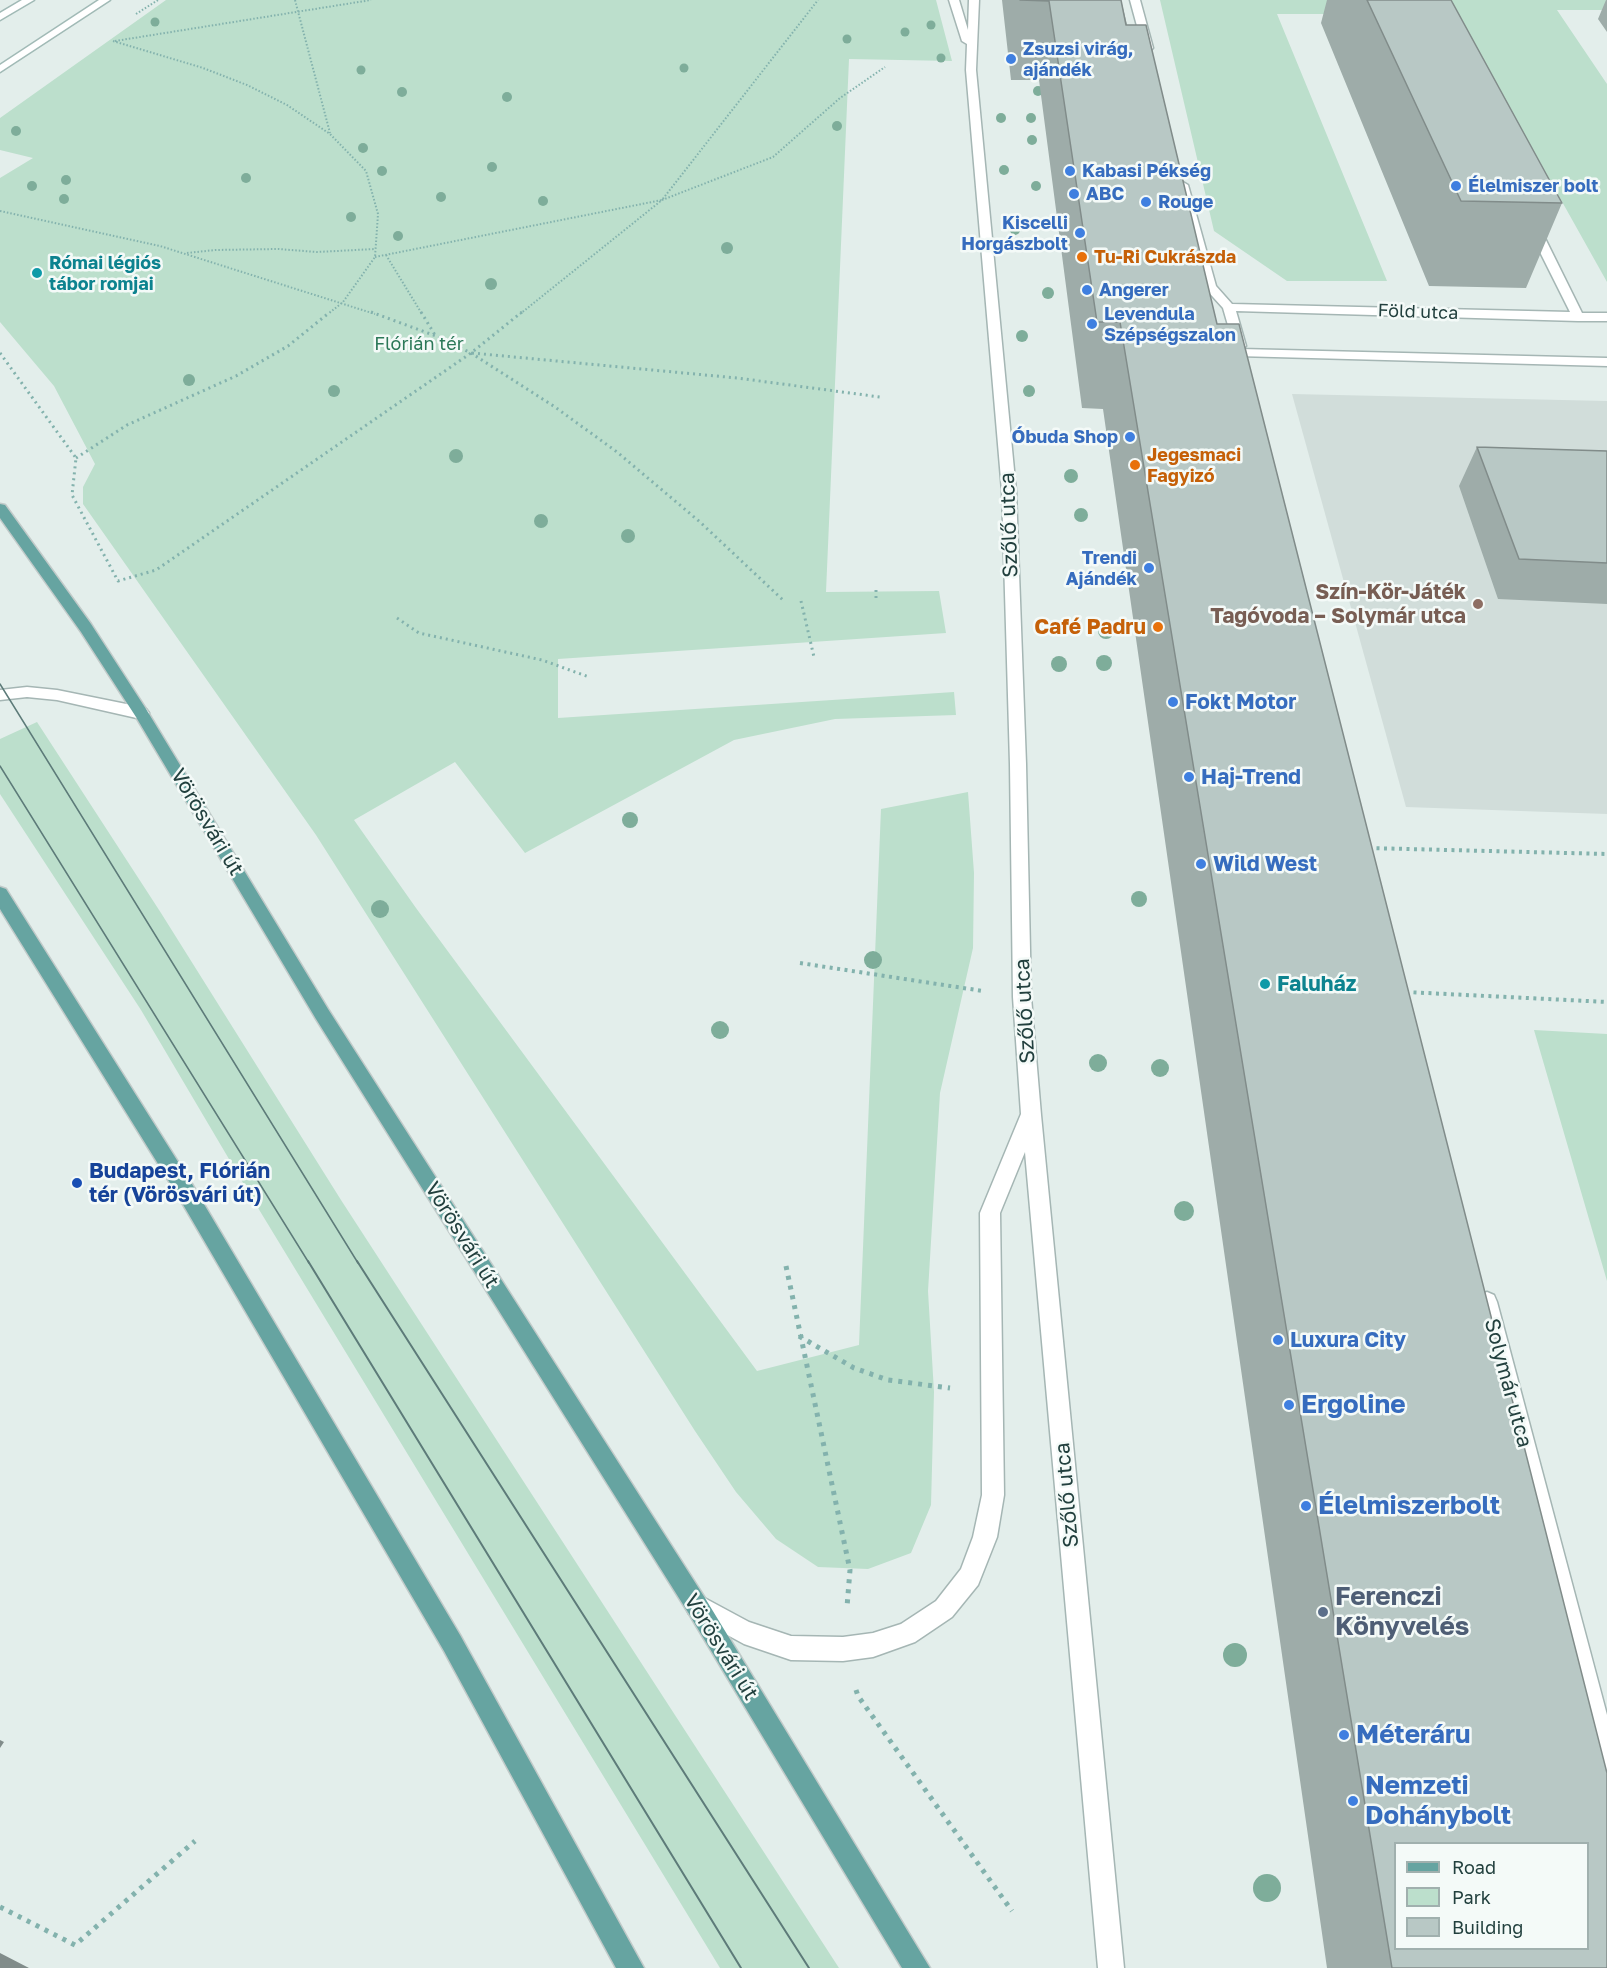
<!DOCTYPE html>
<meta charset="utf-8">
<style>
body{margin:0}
#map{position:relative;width:1607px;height:1968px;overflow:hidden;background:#e3eeeb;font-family:"Golos Text",sans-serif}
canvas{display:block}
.legend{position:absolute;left:1394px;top:1842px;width:195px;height:108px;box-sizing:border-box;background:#f4faf8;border:2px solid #a0b0ae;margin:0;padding:8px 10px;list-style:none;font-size:18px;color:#22403e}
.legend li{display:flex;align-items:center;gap:12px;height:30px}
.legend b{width:30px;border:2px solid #a0b0ae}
</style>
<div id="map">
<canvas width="1607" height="1968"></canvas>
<ul class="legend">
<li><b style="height:8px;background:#66a4a1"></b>Road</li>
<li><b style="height:16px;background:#bcdfcc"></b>Park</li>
<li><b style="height:16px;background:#b8c8c5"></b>Building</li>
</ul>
</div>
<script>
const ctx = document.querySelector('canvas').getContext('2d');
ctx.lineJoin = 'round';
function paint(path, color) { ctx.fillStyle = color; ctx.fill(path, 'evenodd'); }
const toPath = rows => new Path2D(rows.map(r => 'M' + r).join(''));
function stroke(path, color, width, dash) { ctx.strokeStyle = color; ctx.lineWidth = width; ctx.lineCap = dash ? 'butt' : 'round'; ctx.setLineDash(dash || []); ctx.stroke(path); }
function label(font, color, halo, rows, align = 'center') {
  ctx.font = font + ' "Golos Text",sans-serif'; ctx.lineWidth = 5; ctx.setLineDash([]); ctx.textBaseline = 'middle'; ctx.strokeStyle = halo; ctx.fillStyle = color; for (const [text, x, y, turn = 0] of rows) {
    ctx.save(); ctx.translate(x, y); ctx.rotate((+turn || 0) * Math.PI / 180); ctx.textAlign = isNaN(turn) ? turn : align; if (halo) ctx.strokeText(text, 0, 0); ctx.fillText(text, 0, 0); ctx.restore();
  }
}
paint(toPath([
 [1292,394,1607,401,1607,814,1406,807]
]), '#d1ddda');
paint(toPath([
 [166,0,936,0,952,61,849,59,826,592,939,591,946,633,558,659,558,718,954,692,956,715,835,719,734,740,525,853,455,762,354,820,416,908,757,1371,859,1345,881,809,968,792,974,873,973,948,940,1093,928,1291,934,1392,931,1505,911,1553,868,1569,818,1567,776,1539,736,1492,695,1431,316,835,83,504,83,487,95,464,54,386,0,322,0,178,33,158,0,150,0,118],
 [1160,0,1368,0,1377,14,1277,14,1387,281,1287,281,1214,231],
 [1449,0,1607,0,1607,10,1557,10,1607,84,1607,282],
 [37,722,161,913,341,1200,839,1968,720,1968,252,1198,141,1010,0,794,0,739],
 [1534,1030,1607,1034,1607,1281]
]), '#bcdfcc');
const minor = toPath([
 [949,0,959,0,968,30,969,0,979,0,976,70,1016,491,1026,764,1031,997,1041,1115,1124,1968,1098,1968,1025,1152,1000,1213,1004,1495,997,1537,978,1585,952,1617,915,1642,873,1657,843,1661,791,1660,744,1644,689,1614,685,1606,689,1598,697,1594,749,1622,791,1636,843,1637,873,1633,901,1624,936,1601,961,1569,973,1537,982,1495,980,1213,1021,1114,1013,997,1010,764,1002,491,966,70,967,44,962,41,949,0],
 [1130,0,1140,0,1153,48,1151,50,1143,48,1130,0],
 [1183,182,1188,185,1216,286,1232,304,1570,312,1526,224,1532,221,1538,224,1582,313,1607,313,1607,321,1578,321,1236,311,1246,346,1241,349,1607,358,1607,366,1237,356,1235,353,1240,350,1234,346,1223,308,1204,287,1178,185,1183,182],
 [27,687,57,690,141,707,146,709,149,713,146,717,141,719,57,700,27,697,0,700,0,690,27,687],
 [1487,1292,1494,1295,1497,1302,1607,1715,1607,1775,1598,1771,1594,1762,1477,1302,1480,1295,1487,1292]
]);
const secondary = toPath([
 [22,0,34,0,0,20,0,13,22,0],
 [99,0,110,0,0,72,0,65,99,0]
]);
const primary = toPath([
 [0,504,5,505,91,624,146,709,328,1009,705,1598,930,1968,902,1968,689,1614,316,1019,136,717,81,632,0,518,0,504],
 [0,887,6,889,192,1184,460,1635,644,1968,616,1968,444,1651,178,1196,0,909,0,887]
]);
stroke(minor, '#a5b6b4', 3);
stroke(secondary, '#a1bab6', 3);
stroke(primary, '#c1cac9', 3);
stroke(toPath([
 [295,0,330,133],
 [136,14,158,0],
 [113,41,203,68,247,85,287,105,330,134,366,171,378,214,375,257,343,302,328,314],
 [115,41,371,0],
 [0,211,160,246,375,314],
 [187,253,215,250,278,249,317,252,375,249],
 [386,255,422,314],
 [375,257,662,200,818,0],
 [520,314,662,200,773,157,840,98,885,67]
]), '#83b2ad', 2, [1.5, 2]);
stroke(toPath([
 [371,312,436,336,471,353,555,407,617,452,700,522,784,601],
 [421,312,435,335],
 [0,353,76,458,72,495,118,581,156,570,471,353,522,312],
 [472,353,737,378,880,397],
 [76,458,127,425,236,376,288,346,330,312],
 [876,590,876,601],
 [801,601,814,657],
 [397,618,419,633,542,660,589,677]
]), '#83b2ad', 3, [2, 4]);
stroke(toPath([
 [1369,848,1607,854],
 [800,963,983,991],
 [1406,992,1607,1002]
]), '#83b2ad', 4, [3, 4.5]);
stroke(toPath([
 [786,1266,850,1570,847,1607],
 [799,1336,854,1368,888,1380,950,1388],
 [856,1690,858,1696,1012,1911],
 [0,1907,75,1945,195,1841]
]), '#83b2ad', 5, [4, 6]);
paint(minor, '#fff');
paint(secondary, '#fff');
paint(primary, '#66a4a1');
stroke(toPath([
 [0,684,358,1263],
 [0,766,309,1263]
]), '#5d7b79', 1.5);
stroke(toPath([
 [308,1261,741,1968],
 [357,1261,809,1968]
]), '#5d7b79', 2);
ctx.fillStyle = '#7ead9a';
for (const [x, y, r] of [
 [155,22,4.5],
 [931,25,4.5],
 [905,32,4.5],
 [847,39,4.5],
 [941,58,4.5],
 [684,68,4.5],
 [361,70,4.5],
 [1038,91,5],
 [402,92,5],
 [507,97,5],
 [1001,118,5],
 [1031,118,5],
 [837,126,5],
 [16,131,5],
 [1032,140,5],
 [363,148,5],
 [492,167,5],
 [1004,170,5],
 [382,171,5],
 [246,178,5],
 [66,180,5],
 [32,186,5],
 [1036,186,5],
 [441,197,5],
 [64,199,5],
 [543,201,5],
 [351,217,5],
 [1015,230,5],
 [398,236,5],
 [727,248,6],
 [491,284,6],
 [1048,293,6],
 [1022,336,6],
 [189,380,6],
 [334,391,6],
 [1029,391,6],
 [456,456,7],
 [1071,476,7],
 [1081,515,7],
 [541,521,7],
 [628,536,7],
 [1106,631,8],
 [1104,663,8],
 [1059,664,8],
 [630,820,8],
 [1139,899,8],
 [380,909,9],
 [873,960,9],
 [720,1030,9],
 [1098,1063,9],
 [1160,1068,9],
 [1184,1211,10],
 [1235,1655,12],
 [1267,1888,14]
]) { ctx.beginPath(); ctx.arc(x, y, r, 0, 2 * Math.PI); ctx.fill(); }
paint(toPath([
 [1002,0,1121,0,1607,1968,1327,1968,1103,409,1082,408,1039,80,1011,80],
 [1327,0,1451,0,1562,203,1526,288,1429,286,1321,23],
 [1606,0,1607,0,1607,32,1598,19],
 [1477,447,1607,451,1607,604,1498,599,1459,486]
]), '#9eaca9');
paint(toPath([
 [0,1740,4,1742,0,1748],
 [0,1953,29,1968,0,1968]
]), '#818c8a');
const building = toPath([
 [1020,0,1121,0,1126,25,1146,25,1217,324,1239,324,1607,1773,1607,1968,1392,1968,1120,322,1097,322,1049,1,1020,0],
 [1395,1844,1587,1844,1587,1948,1395,1948,1395,1844],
 [1367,0,1451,0,1562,203,1461,201,1367,0],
 [1477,447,1607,451,1607,563,1519,559,1477,447]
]);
paint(building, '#b8c8c5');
stroke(building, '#818c8a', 1.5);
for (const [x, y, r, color] of [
 [1011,59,6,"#3f7fe0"],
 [1070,171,6,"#3f7fe0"],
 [1456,186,6,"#3f7fe0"],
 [1074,194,6,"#3f7fe0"],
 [1146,202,6,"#3f7fe0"],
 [1080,233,6,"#3f7fe0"],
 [1082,257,6,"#e8710a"],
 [37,273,6,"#0f9aa8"],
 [1087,290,6,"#3f7fe0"],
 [1092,324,6,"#3f7fe0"],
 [1130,437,6,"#3f7fe0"],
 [1135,465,6,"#e8710a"],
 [1149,568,6,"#3f7fe0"],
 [1478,604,6,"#8d6e63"],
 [1158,627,6,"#e8710a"],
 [1173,702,6,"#3f7fe0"],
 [1189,777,6,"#3f7fe0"],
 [1201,864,6,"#3f7fe0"],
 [1265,984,6,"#0f9aa8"],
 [77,1183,6,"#1a4fb4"],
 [1278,1340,6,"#3f7fe0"],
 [1289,1405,6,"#3f7fe0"],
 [1306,1506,6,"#3f7fe0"],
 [1323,1612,6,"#5c6f8a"],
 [1344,1735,6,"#3f7fe0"],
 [1353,1801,6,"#3f7fe0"]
]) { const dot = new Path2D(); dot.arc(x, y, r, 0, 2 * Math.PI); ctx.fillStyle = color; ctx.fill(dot); stroke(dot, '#f4faf8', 2); }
label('bold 18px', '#366cbe', '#f4faf8', [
 ["Zsuzsi virág,",1023,49],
 ["ajándék",1023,70],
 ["Kabasi Pékség",1082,171],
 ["Élelmiszer bolt",1468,186],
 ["ABC",1086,194],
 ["Rouge",1158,202],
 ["Kiscelli",1068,223,"right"],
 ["Horgászbolt",1068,244,"right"],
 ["Angerer",1099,290],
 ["Levendula",1104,314],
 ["Szépségszalon",1104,335],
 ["Óbuda Shop",1118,437,"right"],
 ["Trendi",1137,558,"right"],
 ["Ajándék",1137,579,"right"]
], 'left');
label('bold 18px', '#c56008', '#f4faf8', [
 ["Tu-Ri Cukrászda",1094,257],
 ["Jegesmaci",1147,455],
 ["Fagyizó",1147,476]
], 'left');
label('bold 18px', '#0d838f', '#f4faf8', [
 ["Római légiós",49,263],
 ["tábor romjai",49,284]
], 'left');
label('18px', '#22403e', '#f4faf8', [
 ["Föld utca",1418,312,2]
]);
label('18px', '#2b7858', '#f4faf8', [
 ["Flórián tér",419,344]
]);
label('21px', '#22403e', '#f4faf8', [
 ["Szőlő utca",1009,525,-92],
 ["Vörösvári út",207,822,59],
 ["Szőlő utca",1025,1011,-93],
 ["Vörösvári út",462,1235,58],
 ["Solymár utca",1508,1383,75],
 ["Szőlő utca",1067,1495,-95],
 ["Vörösvári út",721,1647,58]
]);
label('bold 21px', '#785e54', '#f4faf8', [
 ["Szín-Kör-Játék",1466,592],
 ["Tagóvoda – Solymár utca",1466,616]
], 'right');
label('bold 21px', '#c56008', '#f4faf8', [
 ["Café Padru",1146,627]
], 'right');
label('bold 21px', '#366cbe', '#f4faf8', [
 ["Fokt Motor",1185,702],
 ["Haj-Trend",1201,777],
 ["Wild West",1213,864],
 ["Luxura City",1290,1340]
], 'left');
label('bold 21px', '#0d838f', '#f4faf8', [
 ["Faluház",1277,984]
], 'left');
label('bold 21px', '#164399', '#f4faf8', [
 ["Budapest, Flórián",89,1171],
 ["tér (Vörösvári út)",89,1195]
], 'left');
label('bold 26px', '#366cbe', '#f4faf8', [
 ["Ergoline",1301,1405],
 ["Élelmiszerbolt",1318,1506],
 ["Méteráru",1356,1735],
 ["Nemzeti",1365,1786],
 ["Dohánybolt",1365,1816]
], 'left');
label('bold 26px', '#4e5e75', '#f4faf8', [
 ["Ferenczi",1335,1597],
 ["Könyvelés",1335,1627]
], 'left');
</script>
